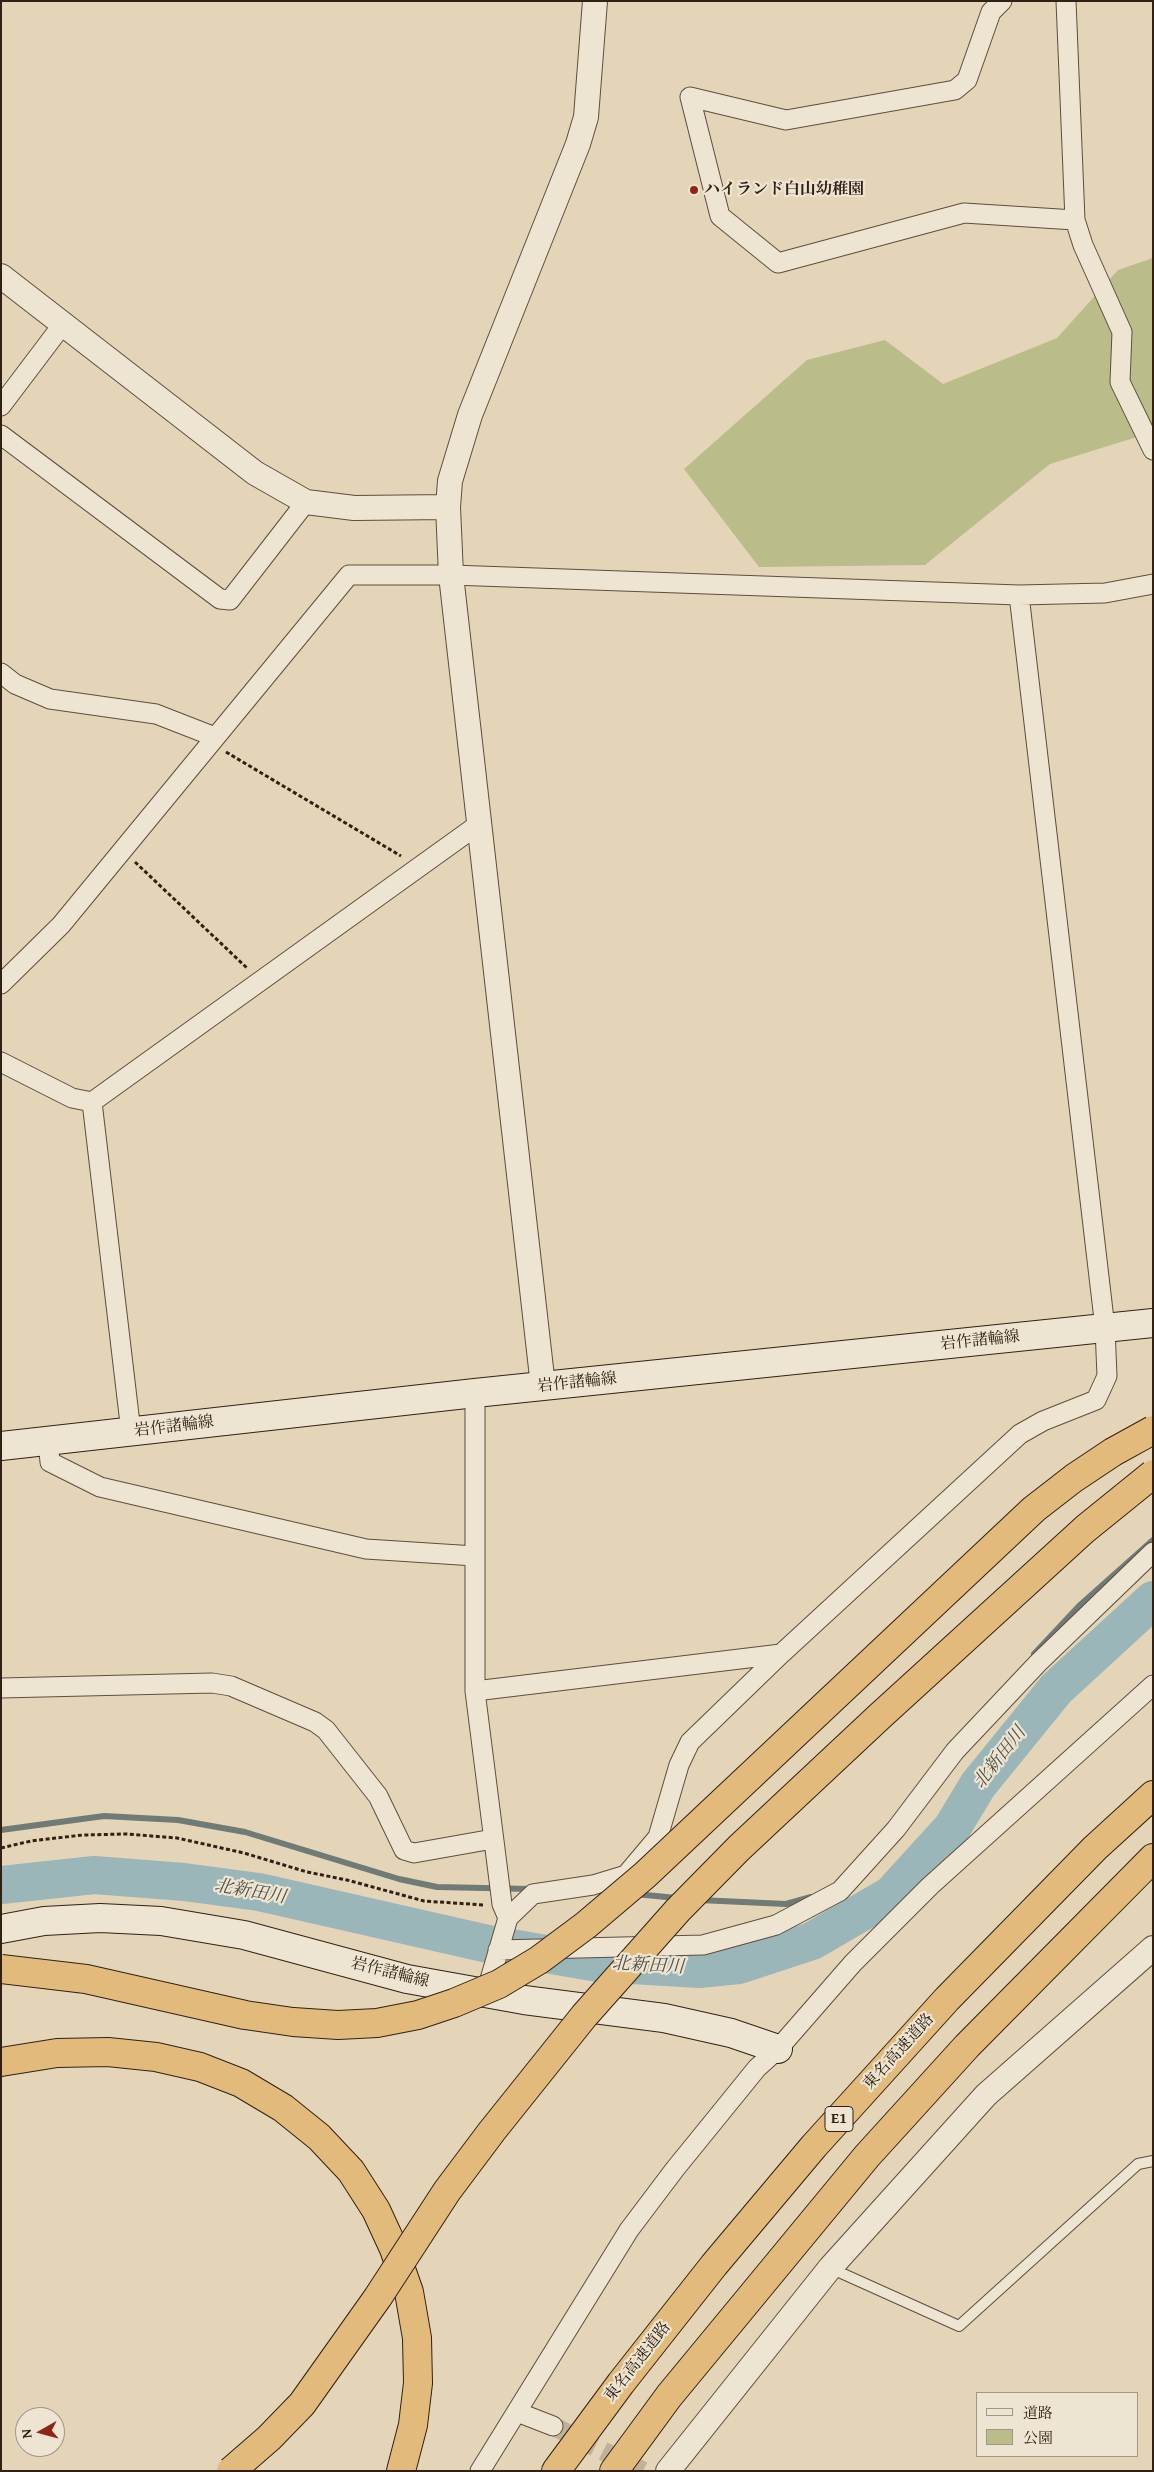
<!DOCTYPE html>
<meta charset="utf-8">
<style>
body{margin:0}
#map{position:relative;width:1154px;height:2472px;overflow:hidden;background:#e4d5b8;font-family:"Gentium Book Plus","Noto Serif JP",serif}
canvas{display:block}
.frame{position:absolute;inset:0;border:2px solid #312114;pointer-events:none}
.legend{position:absolute;left:976px;top:2392px;width:162px;height:65px;box-sizing:border-box;background:#ede4d1;border:1px solid #a29685;margin:0;padding:6px 9px;list-style:none;font-size:15px;color:#312114}
.legend li{display:flex;align-items:center;gap:10px;height:25px}
.legend b{width:25px;border:1px solid #a29685}
.north{position:absolute;left:15px;top:2407px;width:50px;height:50px;box-sizing:border-box;background:#ede4d1;border:1px solid #a29685;border-radius:50%;rotate:263deg;font-size:14px;font-weight:700;line-height:20px;text-align:center;color:#312114}
.north::after{content:'';display:block;margin:auto;width:18px;height:22px;background:#8f2418;clip-path:polygon(50% 0,100% 100%,50% 72%,0 100%)}
</style>
<div id="map">
<canvas width="1154" height="2472"></canvas>
<div class="frame"></div>
<ul class="legend">
<li><b style="height:6px;background:#ede4d1"></b>道路</li>
<li><b style="height:14px;background:#babc8a"></b>公園</li>
</ul>
<div class="north">N</div>
</div>
<script>
const ctx = document.querySelector('canvas').getContext('2d');
ctx.lineJoin = 'round';
function paint(path, color) { ctx.fillStyle = color; ctx.fill(path, 'evenodd'); }
const toPath = rows => new Path2D(rows.map(r => 'M' + r).join(''));
function stroke(path, color, width, dash) { ctx.strokeStyle = color; ctx.lineWidth = width; ctx.lineCap = dash ? 'butt' : 'round'; ctx.setLineDash(dash || []); ctx.stroke(path); }
function label(font, color, halo, rows, align = 'center') {
  ctx.font = font + ' "Gentium Book Plus","Noto Serif JP",serif'; ctx.lineWidth = 4.5; ctx.setLineDash([]); ctx.textBaseline = 'middle'; ctx.strokeStyle = halo; ctx.fillStyle = color; for (const [text, x, y, turn = 0] of rows) {
    ctx.save(); ctx.translate(x, y); ctx.rotate((+turn || 0) * Math.PI / 180); ctx.textAlign = isNaN(turn) ? turn : align; if (halo) ctx.strokeText(text, 0, 0); ctx.fillText(text, 0, 0); ctx.restore();
  }
}
paint(toPath([
 [1153,258,1153,432,1050,464,925,565,759,567,684,469,807,360,885,340,943,384,1057,338,1118,270]
]), '#babc8a');
stroke(toPath([
 [1034,1654,1079,1606,1153,1540],
 [1,1830,104,1816,178,1820,245,1832,399,1879,437,1887,532,1889],
 [635,1894,677,1898],
 [699,1900,786,1904,811,1897]
]), '#707a77', 6);
stroke(toPath([
 [1,1885,94,1875,184,1882,259,1892,488,1944,598,1963,699,1969,739,1965,812,1941,891,1895,952,1828,978,1785,1056,1689,1153,1600]
]), '#9ab6b9', 38);
stroke(toPath([
 [553,2426,643,2471]
]), '#c0b197', 19, [19, 9]);
const service = toPath([
 [830,2268,959,2326,1138,2164,1153,2161]
]);
const minor = toPath([
 [1002,1,991,12,967,80,955,90,786,120,690,97,720,216,778,263,964,213,1075,220],
 [1066,1,1075,220,1083,245,1122,332,1120,382,1153,450],
 [1,406,63,324],
 [1,435,220,599,230,600,306,502],
 [1,673,15,684,50,699,156,714,215,737],
 [1,984,61,925,349,575,451,575,1019,595,1105,593,1153,584],
 [1,1062,72,1098,92,1102,479,824],
 [92,1102,131,1432],
 [475,1393,475,1691,502,1904,508,1918],
 [48,1441,50,1462,100,1487,366,1549,475,1556],
 [1,1688,212,1683,231,1686,315,1722,326,1730,378,1796,404,1850,414,1853,493,1839],
 [475,1691,781,1654],
 [498,1950,703,1945,776,1925,840,1891,896,1829,955,1751,1038,1663,1153,1552],
 [486,1993,508,1918,533,1894,593,1885,626,1875,658,1837,679,1765,690,1742,781,1654,1020,1434,1043,1421,1096,1400,1107,1376,1105,1328,1019,595],
 [517,2412,553,2426],
 [480,2471,629,2230,675,2169,757,2068,778,2049,853,1963,930,1886,1153,1685]
]);
const tertiary = toPath([
 [1,276,255,473,306,502,354,508,448,507],
 [543,1386,451,575,448,507,450,481,470,415,578,144,586,117,595,1],
 [668,2471,830,2268,986,2095,1153,1948]
]);
const secondary = toPath([
 [1,1446,475,1393,1153,1323],
 [1,1929,44,1921,100,1918,161,1921,244,1935,407,1979,524,2000,664,2018,731,2033,778,2049]
]);
const motorway = toPath([
 [1,2062,57,2053,108,2052,156,2057,200,2067,241,2083,283,2108,319,2137,351,2171,376,2210,394,2249,409,2292,417,2338,418,2383,413,2425,401,2471],
 [556,2471,621,2383,714,2265,814,2146,947,1999,1095,1848,1153,1795],
 [614,2471,669,2396,867,2156,967,2046,1153,1858]
]);
stroke(service, '#5e4e3d', 12);
stroke(minor, '#5e4e3d', 21);
stroke(tertiary, '#5e4e3d', 26);
stroke(secondary, '#312114', 30);
stroke(motorway, '#312114', 30);
stroke(toPath([
 [226,752,401,856],
 [135,862,247,968],
 [1,1848,31,1841,83,1835,126,1834,177,1838,244,1853,307,1872,347,1880,424,1901,484,1905]
]), '#312114', 3, [4, 2.5]);
stroke(service, '#ede4d1', 10);
stroke(minor, '#ede4d1', 19);
stroke(tertiary, '#ede4d1', 24);
stroke(secondary, '#ede4d1', 28);
stroke(motorway, '#e2ba7c', 28);
const motorwayBridge = toPath([
 [1,1969,86,1979,245,2015,293,2022,338,2025,377,2023,418,2015,454,2003,499,1984,539,1960,586,1925,645,1875,1034,1509,1074,1478,1113,1452,1153,1430],
 [231,2471,269,2438,302,2404,378,2297,447,2191,492,2131,584,2016,678,1910,739,1848,880,1716,1085,1529,1153,1474]
]);
stroke(motorwayBridge, '#312114', 30, []);
stroke(motorwayBridge, '#e2ba7c', 28);
for (const [x, y, r, color] of [
 [694,190,5,"#8f2418"]
]) { const dot = new Path2D(); dot.arc(x, y, r, 0, 2 * Math.PI); ctx.fillStyle = color; ctx.fill(dot); stroke(dot, '#ede4d1', 2); }
for (const [x, y, w] of [
 [839,2119,28]
]) { const box = new Path2D(); box.roundRect(x - w / 2, y - 12.5, w, 25, 4); ctx.fillStyle = '#ede4d1'; ctx.fill(box); stroke(box, '#312114', 1); }
label('bold 15px', '#312114', null, [
 ["E1",839,2119]
]);
label('bold 16px', '#312114', '#ede4d1', [
 ["ハイランド白山幼稚園",704,190]
], 'left');
label('16px', '#312114', '#ede4d1', [
 ["岩作諸輪線",980,1341,-6],
 ["岩作諸輪線",577,1383,-6],
 ["岩作諸輪線",174,1427,-7],
 ["岩作諸輪線",390,1973,14],
 ["東名高速道路",899,2052,-48],
 ["東名高速道路",638,2362,-52]
]);
label('italic 18px', '#504e46', '#ede4d1', [
 ["北新田川",1000,1758,-52],
 ["北新田川",250,1892,10],
 ["北新田川",648,1966,3]
]);
</script>
